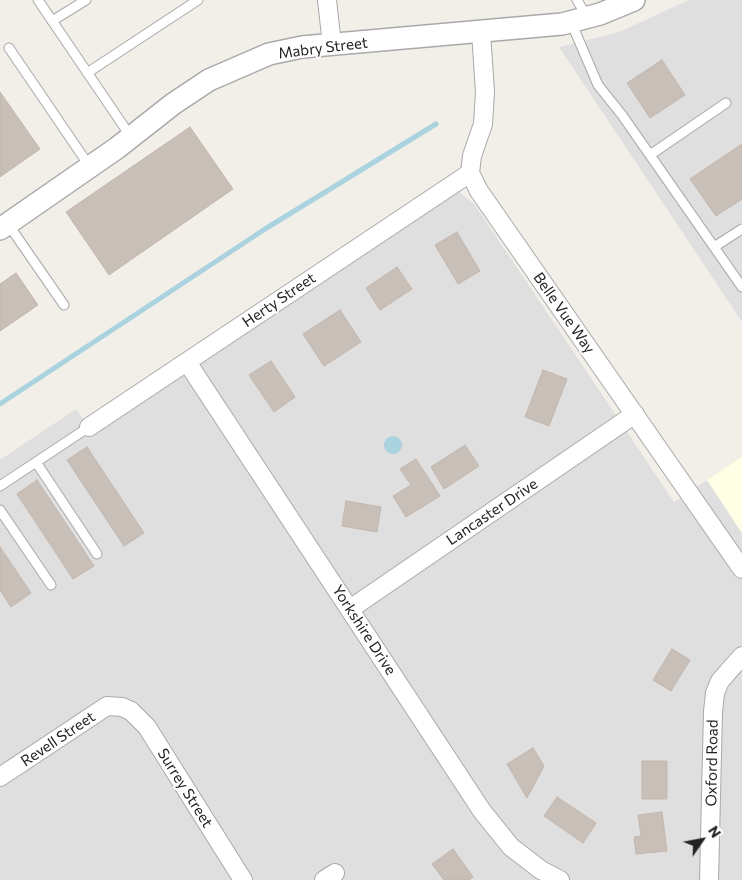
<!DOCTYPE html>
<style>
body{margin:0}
#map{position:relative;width:742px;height:880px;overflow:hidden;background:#f2efe9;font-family:Commissioner,sans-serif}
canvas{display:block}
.north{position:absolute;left:677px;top:815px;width:50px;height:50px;-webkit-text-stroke:4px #fff;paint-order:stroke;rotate:57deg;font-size:14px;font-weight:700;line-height:20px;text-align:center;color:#222}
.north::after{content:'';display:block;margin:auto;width:18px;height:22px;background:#222;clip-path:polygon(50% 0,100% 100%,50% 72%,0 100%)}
</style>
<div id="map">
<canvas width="742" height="880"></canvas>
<div class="north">N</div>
</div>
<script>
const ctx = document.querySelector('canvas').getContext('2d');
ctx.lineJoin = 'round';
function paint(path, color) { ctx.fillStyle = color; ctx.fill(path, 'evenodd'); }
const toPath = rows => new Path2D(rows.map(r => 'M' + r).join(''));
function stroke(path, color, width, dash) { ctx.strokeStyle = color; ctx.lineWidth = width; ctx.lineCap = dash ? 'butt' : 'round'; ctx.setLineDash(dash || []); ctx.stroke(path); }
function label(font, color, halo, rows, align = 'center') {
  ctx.font = font + ' Commissioner,sans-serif'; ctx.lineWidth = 4; ctx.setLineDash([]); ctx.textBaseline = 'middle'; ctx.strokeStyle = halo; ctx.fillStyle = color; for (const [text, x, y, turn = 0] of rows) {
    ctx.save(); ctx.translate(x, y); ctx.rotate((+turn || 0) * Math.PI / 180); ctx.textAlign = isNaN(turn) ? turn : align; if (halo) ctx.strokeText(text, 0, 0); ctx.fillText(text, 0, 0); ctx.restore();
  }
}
paint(toPath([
 [689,0,742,0,742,322,559,47,619,32],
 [457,190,475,205,674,502,707,480,742,533,742,880,0,880,0,460,76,409,93,434]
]), '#e0dfdf');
paint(toPath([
 [742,457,742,533,707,480]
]), '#ffffe5');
paint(toPath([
 '384 445a9 9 0 1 1 18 0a9 9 0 1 1-18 0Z'
]), '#aad3df');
stroke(toPath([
 [0,404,265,229,436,124]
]), '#aad3df', 5);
const building = toPath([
 [662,60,685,95,650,118,627,83,662,60],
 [0,92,40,149,0,177,0,92],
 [190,127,233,189,109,275,66,212,190,127],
 [742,144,742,199,716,216,690,179,742,144],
 [457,232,480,271,458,284,435,245,457,232],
 [397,267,412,289,380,310,366,288,397,267],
 [16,273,38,305,0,331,0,284,16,273],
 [340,310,361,342,324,366,303,334,340,310],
 [271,361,295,397,274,412,249,375,271,361],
 [543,370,567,379,549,426,525,417,543,370],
 [465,445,479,466,444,489,431,467,465,445],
 [87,447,144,533,124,546,67,460,87,447],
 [416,459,440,496,406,517,393,496,411,485,400,469,416,459],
 [37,480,94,566,73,579,17,494,37,480],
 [346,501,381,507,377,532,342,526,346,501],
 [0,547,31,593,11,607,0,590,0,547],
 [672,649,690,660,671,691,653,680,672,649],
 [533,748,544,766,527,798,507,764,533,748],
 [642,761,667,761,667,799,642,799,642,761],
 [557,797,596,823,583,843,544,816,557,797],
 [662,812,667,851,636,854,634,837,641,836,638,815,662,812],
 [453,849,473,877,469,880,444,880,432,864,453,849]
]);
paint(building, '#c7bfb8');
stroke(building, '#c4b6ab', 1);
const service = toPath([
 [38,0,131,137],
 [577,0,587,17],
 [52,21,86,0],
 [571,22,598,85,622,115,742,287],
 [9,48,90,167],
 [87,73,198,0],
 [650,155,726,103],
 [8,224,64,305],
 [714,247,742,229],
 [36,462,97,554],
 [0,486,89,427],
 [0,510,51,585]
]);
const minor = toPath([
 [327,0,332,45],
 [481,32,485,92,483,124,472,156,470,173,479,191,742,569],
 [187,362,482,811,511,847,541,870,560,880],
 [89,427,470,173],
 [350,609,635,414],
 [0,777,107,706,122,707,131,711,147,727,243,880],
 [324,880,335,873],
 [709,880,713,712,715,693,720,681,742,656]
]);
const tertiary = toPath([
 [0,229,117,148,173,104,209,80,269,54,302,47,562,24,600,14,634,0]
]);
stroke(service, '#a9a9a9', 11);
stroke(minor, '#a9a9a9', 20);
stroke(tertiary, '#a9a9a9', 24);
stroke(service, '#fff', 9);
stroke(minor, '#fff', 18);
stroke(tertiary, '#fff', 21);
label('15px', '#222', '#fff', [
 ["Mabry Street",323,48,-7],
 ["Herty Street",279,300,-34],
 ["Belle Vue Way",564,313,55],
 ["Lancaster Drive",492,512,-34],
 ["Yorkshire Drive",364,630,57],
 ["Revell Street",58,739,-34],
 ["Oxford Road",712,763,-89],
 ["Surrey Street",185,788,58]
]);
</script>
